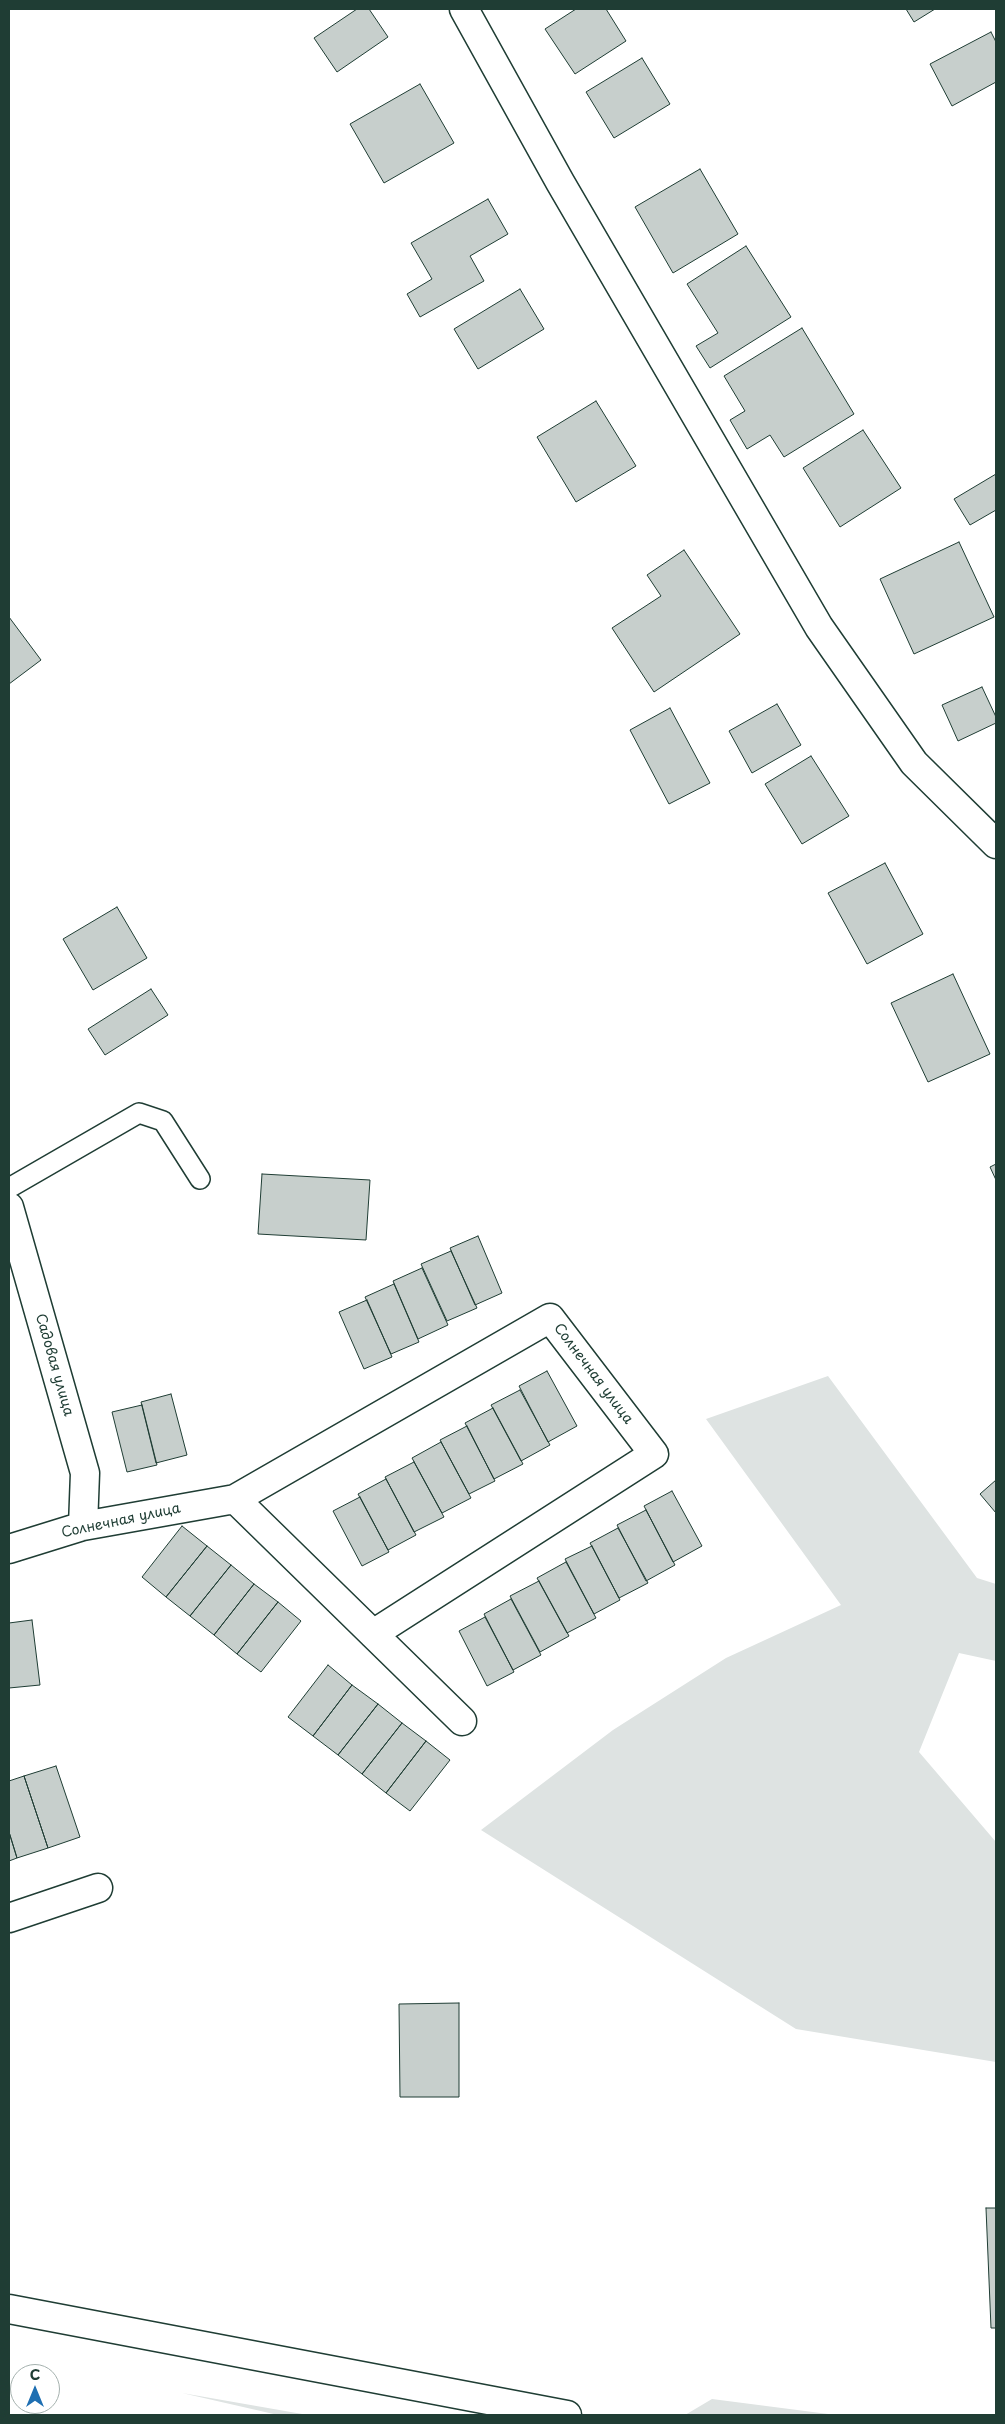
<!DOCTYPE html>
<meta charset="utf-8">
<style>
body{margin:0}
#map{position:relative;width:1005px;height:2424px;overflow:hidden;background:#fff;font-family:"Playpen Sans",sans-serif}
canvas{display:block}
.frame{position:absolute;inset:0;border:10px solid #1f3d34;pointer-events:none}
.north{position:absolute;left:10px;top:2364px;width:50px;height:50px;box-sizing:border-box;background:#fff;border:1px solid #a5b1ae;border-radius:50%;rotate:0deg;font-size:14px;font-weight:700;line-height:20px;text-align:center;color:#1f3d34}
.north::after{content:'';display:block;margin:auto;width:18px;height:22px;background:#1f6fb2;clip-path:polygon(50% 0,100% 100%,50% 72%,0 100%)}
</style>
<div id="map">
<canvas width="1005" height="2424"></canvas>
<div class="frame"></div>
<div class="north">С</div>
</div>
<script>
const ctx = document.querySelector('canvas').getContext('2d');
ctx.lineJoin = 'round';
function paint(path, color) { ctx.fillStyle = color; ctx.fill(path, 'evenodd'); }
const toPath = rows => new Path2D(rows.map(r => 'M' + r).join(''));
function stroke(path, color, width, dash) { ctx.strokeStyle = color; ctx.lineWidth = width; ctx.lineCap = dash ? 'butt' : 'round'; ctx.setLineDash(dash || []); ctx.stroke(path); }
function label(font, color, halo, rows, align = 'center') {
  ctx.font = font + ' "Playpen Sans",sans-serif'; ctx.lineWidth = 4; ctx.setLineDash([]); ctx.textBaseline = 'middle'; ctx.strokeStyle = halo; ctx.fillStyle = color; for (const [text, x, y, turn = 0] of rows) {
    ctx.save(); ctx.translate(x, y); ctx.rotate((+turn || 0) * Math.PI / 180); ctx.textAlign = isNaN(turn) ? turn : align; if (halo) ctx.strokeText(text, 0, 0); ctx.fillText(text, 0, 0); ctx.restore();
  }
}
paint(toPath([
 [828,1376,977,1578,996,1584,996,1661,959,1653,919,1752,996,1842,996,2062,796,2029,481,1830,613,1730,726,1658,841,1605,706,1419],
 [182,2393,308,2415,278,2415],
 [712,2399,836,2415,685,2415]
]), '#dee3e2');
const building = toPath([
 [357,9,369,9,388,37,337,72,314,38,357,9],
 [576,9,606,9,626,41,575,74,545,29,576,9],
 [906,9,935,9,914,22,906,9],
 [991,32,996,42,996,82,952,106,930,64,991,32],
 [642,58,670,104,614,138,586,92,642,58],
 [420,84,454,143,384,183,350,124,420,84],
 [700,169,738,234,673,273,635,207,700,169],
 [488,199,508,234,470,256,484,281,420,317,407,294,432,279,411,243,488,199],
 [746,246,791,317,710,368,696,346,718,333,687,284,746,246],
 [520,289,544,329,478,369,454,329,520,289],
 [802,328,854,414,784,457,770,435,747,449,730,420,745,411,724,376,802,328],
 [596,401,636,466,576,502,537,437,596,401],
 [863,430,901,488,840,527,803,468,863,430],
 [996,474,996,510,970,525,954,499,996,474],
 [959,542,994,617,914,654,880,579,959,542],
 [684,550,740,634,654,692,612,628,661,596,647,575,684,550],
 [9,617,41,660,9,684,9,617],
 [982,687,996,717,996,723,958,741,942,705,982,687],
 [777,704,801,745,752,773,729,731,777,704],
 [670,708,710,783,669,804,630,730,670,708],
 [811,756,849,816,802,844,765,784,811,756],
 [885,863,923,934,867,964,828,893,885,863],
 [117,907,147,958,93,990,63,939,117,907],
 [953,974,990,1054,928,1082,891,1003,953,974],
 [151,989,168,1015,105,1055,88,1029,151,989],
 [996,1164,996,1180,990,1167,996,1164],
 [262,1174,370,1180,366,1240,258,1234,262,1174],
 [478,1236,502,1293,475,1305,450,1248,478,1236],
 [451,1251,477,1308,447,1321,421,1264,451,1251],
 [422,1268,448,1325,418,1339,393,1281,422,1268],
 [394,1284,419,1342,391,1354,365,1297,394,1284],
 [367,1300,392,1357,364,1369,339,1312,367,1300],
 [547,1371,577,1426,548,1442,519,1386,547,1371],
 [520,1390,550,1445,521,1461,491,1405,520,1390],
 [171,1394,187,1455,156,1463,141,1402,171,1394],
 [142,1405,157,1465,127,1472,112,1412,142,1405],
 [493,1408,523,1464,494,1479,465,1423,493,1408],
 [467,1426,495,1481,469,1494,440,1440,467,1426],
 [441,1442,471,1498,442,1513,412,1458,441,1442],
 [414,1462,444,1517,414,1532,385,1477,414,1462],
 [386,1479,416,1535,388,1550,358,1494,386,1479],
 [996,1480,996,1513,980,1494,996,1480],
 [672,1491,702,1546,673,1562,644,1506,672,1491],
 [360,1497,389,1552,362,1566,333,1511,360,1497],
 [646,1510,675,1565,646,1581,617,1525,646,1510],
 [182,1526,207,1546,166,1597,142,1577,182,1526],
 [618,1528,648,1583,619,1598,590,1543,618,1528],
 [207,1546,231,1565,190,1616,166,1597,207,1546],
 [592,1546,620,1600,594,1614,565,1559,592,1546],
 [566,1562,596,1618,567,1633,537,1578,566,1562],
 [231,1565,254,1584,214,1635,190,1616,231,1565],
 [539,1581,569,1636,540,1652,510,1596,539,1581],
 [254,1584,278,1602,237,1654,214,1635,254,1584],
 [511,1599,541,1655,513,1670,484,1614,511,1599],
 [278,1602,301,1621,261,1672,237,1654,278,1602],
 [485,1617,514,1672,487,1686,459,1631,485,1617],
 [32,1620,40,1685,9,1688,9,1623,32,1620],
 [328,1665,352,1685,313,1736,288,1717,328,1665],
 [352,1685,378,1704,338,1755,313,1736,352,1685],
 [378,1704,402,1723,362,1774,338,1755,378,1704],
 [402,1723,426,1741,386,1793,362,1774,402,1723],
 [426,1741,450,1760,410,1811,386,1793,426,1741],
 [56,1766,80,1837,48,1848,24,1776,56,1766],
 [24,1776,48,1848,17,1858,9,1832,9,1781,24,1776],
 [9,1832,17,1858,9,1861,9,1832],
 [459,2003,459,2097,400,2097,399,2004,459,2003],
 [986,2208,996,2208,996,2328,991,2328,986,2208]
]);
paint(building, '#c7cfcc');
stroke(building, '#1f3d34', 1);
const lane = toPath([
 [9,1188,139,1113,163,1121,200,1179]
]);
const street = toPath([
 [464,9,560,182,819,627,914,763,996,844],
 [9,1207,85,1473,83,1526],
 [235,1499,550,1318,654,1454,373,1634],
 [9,1549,83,1526,235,1499,462,1721],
 [9,1918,98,1888]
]);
const secondary = toPath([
 [9,2309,567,2415]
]);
stroke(lane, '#1f3d34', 22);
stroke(street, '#1f3d34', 31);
stroke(secondary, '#1f3d34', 31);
stroke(lane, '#fff', 19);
stroke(street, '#fff', 28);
stroke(secondary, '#fff', 28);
label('14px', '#1f3d34', '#fff', [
 ["Садовая улица",54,1365,74],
 ["Солнечная улица",593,1374,53],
 ["Солнечная улица",121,1521,-12]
]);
</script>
